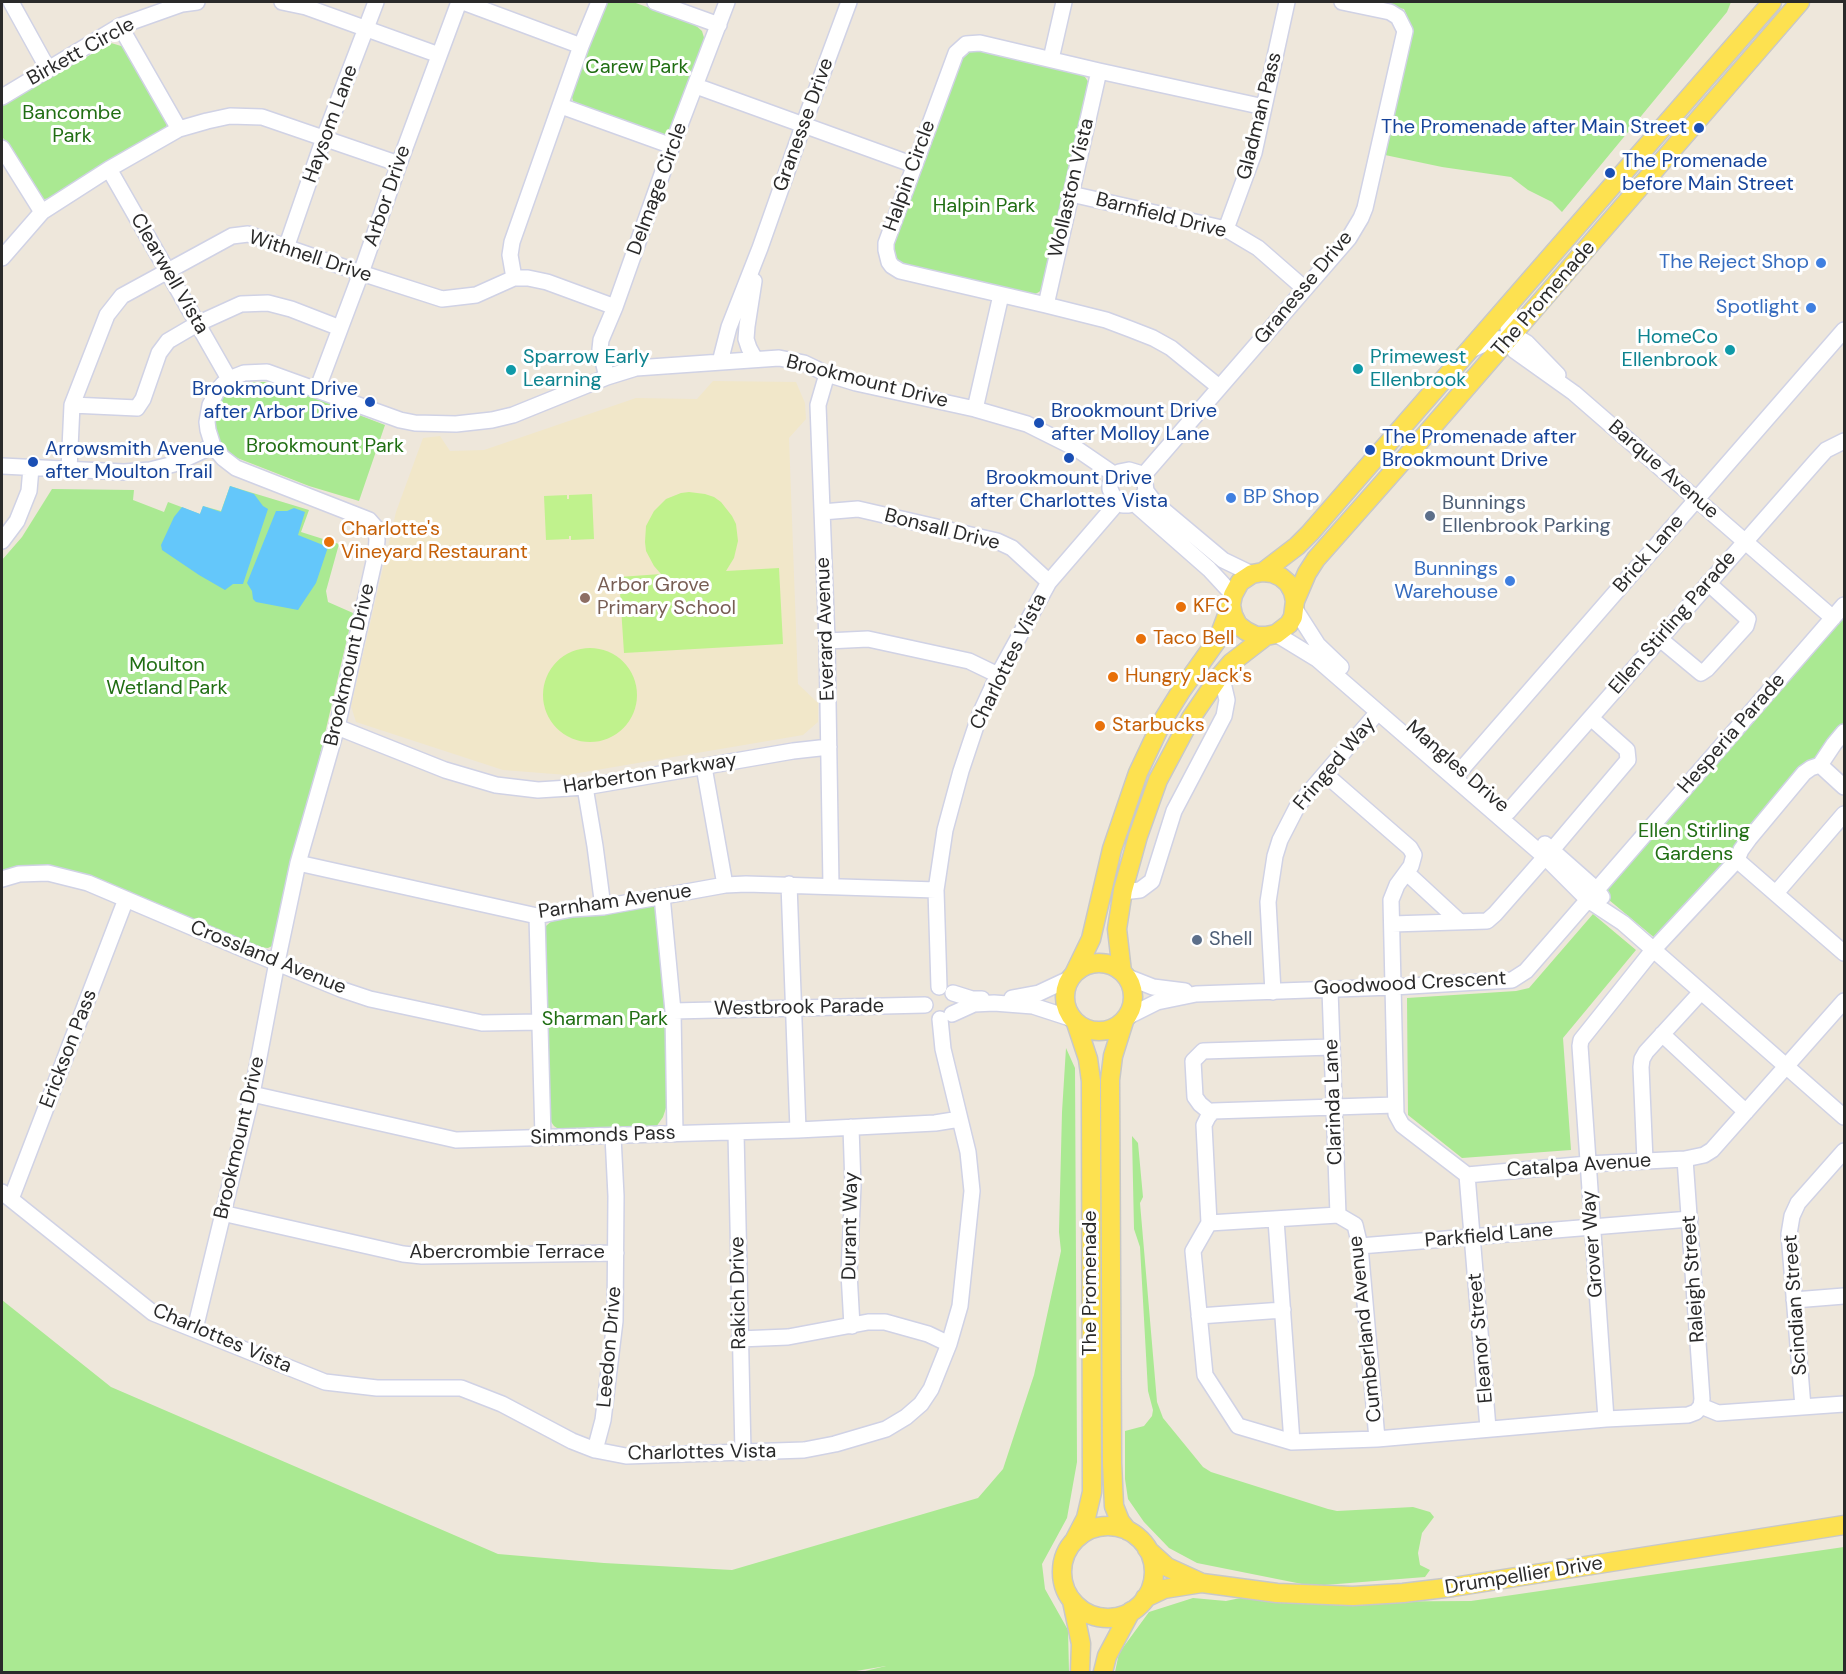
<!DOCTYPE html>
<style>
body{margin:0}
#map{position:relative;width:1846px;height:1674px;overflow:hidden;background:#eee7db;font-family:"DM Sans",sans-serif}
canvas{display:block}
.frame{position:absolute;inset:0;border:3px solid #2a2a2a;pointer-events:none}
</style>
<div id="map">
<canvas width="1846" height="1674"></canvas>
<div class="frame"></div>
</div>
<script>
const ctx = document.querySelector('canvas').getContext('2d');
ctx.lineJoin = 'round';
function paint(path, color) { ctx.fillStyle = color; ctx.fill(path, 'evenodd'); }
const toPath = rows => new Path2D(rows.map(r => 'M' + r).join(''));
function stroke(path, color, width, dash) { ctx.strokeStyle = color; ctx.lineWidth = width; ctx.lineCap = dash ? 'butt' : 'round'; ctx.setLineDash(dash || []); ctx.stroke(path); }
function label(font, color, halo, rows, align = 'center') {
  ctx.font = font + ' "DM Sans",sans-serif'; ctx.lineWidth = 6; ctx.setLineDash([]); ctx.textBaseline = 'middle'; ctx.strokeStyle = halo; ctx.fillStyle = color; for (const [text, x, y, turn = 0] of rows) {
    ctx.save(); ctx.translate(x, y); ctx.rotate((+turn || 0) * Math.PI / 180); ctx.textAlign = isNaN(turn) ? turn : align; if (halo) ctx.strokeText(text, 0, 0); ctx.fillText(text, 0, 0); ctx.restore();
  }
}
paint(toPath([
 [713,381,796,382,805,403,806,419,789,438,798,684,818,703,818,722,803,735,567,775,503,770,356,722,351,706,396,512,423,438,440,436,450,451,484,450,636,398,697,399]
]), '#f1e7c9');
paint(toPath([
 [604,2,633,2,694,24,702,31,705,41,672,130,666,134,656,136,574,105,571,93],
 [1383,2,1731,2,1727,12,1562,212,1552,202,1528,190,1511,177,1442,167,1385,155,1413,31,1404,9,1382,5],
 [111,43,128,48,168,122,163,134,54,198,44,199,35,195,2,136,2,105],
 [976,48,1083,74,1089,83,1044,288,1039,292,1033,295,897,263,892,247,962,51],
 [243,382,273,382,385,425,359,501,309,486,227,454,218,445,211,425,218,399],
 [230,486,309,510,301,532,339,544,326,591,328,602,353,613,276,944,268,948,257,947,89,876,2,873,2,560,22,537,52,489,134,490,133,500,164,512,168,502,200,514,203,506,221,511],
 [1844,605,1844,732,1662,944,1597,890],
 [647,903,654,907,659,918,666,1013,666,1108,663,1117,656,1127,563,1132,554,1126,547,1116,543,935,546,926,555,918],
 [1593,914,1636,950,1563,1038,1571,1150,1462,1158,1408,1115,1407,998,1516,991,1529,988],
 [1066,1048,1075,1068,1077,1462,1067,1518,1042,1564,1045,1589,1068,1630,1069,1672,861,1672,886,1666,850,1672,2,1672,2,1300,111,1387,498,1554,604,1563,732,1570,978,1498,1003,1469,1034,1375,1061,1251,1059,1232,1062,1112],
 [1132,1136,1138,1143,1143,1197,1140,1203,1157,1402,1163,1418,1203,1467,1211,1472,1328,1509,1337,1511,1413,1507,1430,1512,1434,1517,1422,1533,1418,1553,1420,1565,1430,1570,1425,1577,1312,1586,1197,1563,1169,1548,1144,1522,1128,1499,1125,1479,1125,1431,1144,1426,1152,1416,1153,1410,1148,1391,1140,1247,1134,1229],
 [1844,1547,1844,1672,1115,1672,1119,1653,1149,1612,1193,1598,1226,1601,1245,1597,1307,1602,1471,1601]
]), '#aae992');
paint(toPath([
 [689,492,705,494,714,497,721,502,732,516,736,524,738,541,734,558,726,571,779,568,783,644,624,653,619,577,661,574,654,566,646,551,645,542,646,526,654,511,666,499,681,493],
 [592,494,594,539,571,540,571,536,569,536,569,539,546,540,544,496,567,495,567,499,569,499,569,495],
 '543 695a47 47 0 1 1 94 0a47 47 0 1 1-94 0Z'
]), '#c0f28d');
paint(toPath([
 [230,486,254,494,263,506,268,509,243,584,233,584,225,590,199,575,162,550,161,545,174,517,182,507,200,514,203,506,221,512],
 [294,508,305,512,298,535,328,547,316,583,298,610,256,602,253,599,252,591,247,583,276,511,287,511]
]), '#64c7fa');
const minor = toPath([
 [11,2,48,69],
 [282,2,306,7,439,55],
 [463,2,581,46],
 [655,2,719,25],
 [120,26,179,129],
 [1051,59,1064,2],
 [696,86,914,165],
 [2,97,120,26,182,4,197,2],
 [561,106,672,146],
 [2,148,42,212],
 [109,169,229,379],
 [1071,194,1226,229,1258,248,1305,289],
 [1226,229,1254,153,1287,2],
 [286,248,324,138,376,2],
 [2,258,42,212,109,169,179,129,207,121,230,116,262,117,399,164],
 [514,278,510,255,512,242,581,46,599,2],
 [754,281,747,326,746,339,749,348,755,359],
 [1510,303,1508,328,1511,345,1515,351,1574,393,1833,618],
 [1046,305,1099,71],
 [1471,350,1496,339,1509,338,1522,340,1527,343,1558,375],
 [720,362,729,327,760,248,803,126,849,2],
 [827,374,818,405,827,641,831,885],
 [607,377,600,349,601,340,615,307,672,146,727,2],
 [1219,387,1171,348,1153,338,1130,329,1106,320,1046,305,900,271,892,266,889,262,886,250,886,243,956,53,966,44,980,43,1099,71,1264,107],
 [317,390,361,273,399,164,459,2],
 [72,405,137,408,143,399,159,353,168,341,197,324,241,304,268,303,291,309,340,328],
 [975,409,1001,295],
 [2,466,124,472,150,470,174,464,213,446],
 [69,470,72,405,107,315,122,296,232,236,248,234,361,273,442,299,476,295,514,278,528,278,547,282,615,307],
 [1142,477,1349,238,1361,218,1365,208,1405,31,1398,17,1390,12,1342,2],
 [1146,491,1138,502,1129,505,1123,505,1114,498,1110,489,1110,484,1112,479,1119,472,1129,470,1139,473,1145,483,1146,491,1155,503,1223,560,1252,574],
 [1135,504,1209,569,1233,595],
 [822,512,858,509,997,541,1012,548,1049,582],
 [2,541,17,521,29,491,31,468],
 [1295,609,1318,645,1341,667],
 [1276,634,1317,659,1545,857,1588,900,1623,923,1844,1117],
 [1660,639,1701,673,1707,669,1746,626,1748,619,1708,583],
 [827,641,868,639,969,661,998,675],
 [337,727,445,770,496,785,538,790,585,787,793,751,829,747],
 [1844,732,1834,744,1820,765,1844,787],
 [704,767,725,885],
 [1325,774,1410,848,1414,855,1411,866,1397,885,1391,900,1396,1114,1402,1125,1467,1175,1588,1164,1685,1159,1704,1155,1712,1150,1844,1001],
 [1454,778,1844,330],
 [585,787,595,846,603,907],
 [1508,812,1816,461,1826,450,1844,441],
 [1545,844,1597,890,1602,897],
 [1552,850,1628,760,1627,750,1591,718],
 [1737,860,1741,850,1749,839,1804,773,1811,768,1820,765],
 [298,863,537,916,572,909,603,907,725,885,746,884,936,890],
 [1407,873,1460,922],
 [2,879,19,874,48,873,88,883,248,951,343,990,370,999,482,1023,540,1022],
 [789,884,798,1130],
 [1122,892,1140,890,1152,881,1174,811,1224,716,1227,700,1224,687,1219,677],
 [1776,893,1844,814],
 [662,896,673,1011,675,1134],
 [537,916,543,1137],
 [1392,924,1487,921,1495,914,1545,857],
 [1125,976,1153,987,1185,991],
 [939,987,936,890,945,830,961,771,980,714,998,675,1049,582,1118,502],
 [1330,990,1338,1215],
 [1273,992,1268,902,1275,856,1280,840,1298,805,1378,712],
 [953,993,972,999,982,999],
 [1012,998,1039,993,1071,978],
 [673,1011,925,1005],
 [952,1014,974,1004,994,1003,1033,1006,1073,1019],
 [1127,1017,1157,1002,1196,994,1393,987,1512,980,1526,971,1844,605],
 [1662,1034,1746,1112],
 [252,1094,456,1140,798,1130,935,1123,960,1119],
 [1395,1105,1213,1111,1208,1117,1204,1125,1209,1223,1193,1251,1205,1375,1238,1426,1292,1442,1377,1439,1606,1419,1688,1415,1696,1412,1701,1406,1702,1399,1685,1159],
 [1211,1113,1200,1104,1195,1097,1193,1061,1203,1051,1332,1047],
 [851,1127,853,1186,849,1273,852,1326],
 [736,1133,743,1453],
 [1645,1161,1641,1067,1642,1059,1646,1052,1701,992],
 [1467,1175,1488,1428],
 [2,1192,153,1313,325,1382,377,1388,461,1388,502,1404,572,1441,595,1450,626,1456,804,1450,835,1444,886,1429,906,1417,921,1404,931,1389,949,1344,960,1306,972,1191,968,1152,943,1049,940,1019],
 [11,1199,126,899],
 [222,1213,403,1254,422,1256,616,1253],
 [1276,1220,1292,1442],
 [1209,1223,1338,1215,1355,1225,1360,1246,1377,1439],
 [1360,1246,1690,1219],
 [1794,1300,1844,1296],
 [1199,1316,1283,1310],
 [195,1329,252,1094,277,962,298,863,337,727,376,553,377,540,376,528,369,520,236,468,223,458,213,446,208,430,207,422,210,405,217,391,223,384,229,379,244,373,267,372,400,420,415,423,456,424,492,420,513,415,607,377,636,368,779,358,804,363,827,374,856,383,975,409,1027,424,1077,449,1115,475],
 [739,1339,788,1337,868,1322,885,1322,928,1334,949,1344],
 [1701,1406,1718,1413,1844,1404],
 [1803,1407,1789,1234,1792,1216,1798,1203,1844,1151],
 [1606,1419,1580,1046,1581,1040,1653,950,1737,860,1844,953],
 [595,1450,603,1420,615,1321,616,1196,613,1136]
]);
const major = toPath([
 [1263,572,1297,546,1310,533,1772,2],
 [1295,601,1293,592,1288,583,1281,577,1272,573,1263,572,1252,574,1240,582,1233,595,1231,605,1233,615,1238,625,1246,631,1256,636,1266,636,1276,634,1289,624,1293,617,1295,601,1307,573,1316,559,1414,448,1800,2],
 '1065 997a34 34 0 1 1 68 0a34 34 0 1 1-68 0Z',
 [1122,972,1117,929,1123,890,1138,836,1158,780,1191,718,1219,677,1231,663,1266,636],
 [1074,974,1091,939,1112,849,1138,773,1163,720,1181,691,1218,639,1231,605],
 [1124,1021,1113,1056,1110,1080,1112,1463,1114,1506,1120,1521,1128,1531],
 '1062 1572a46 46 0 1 1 92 0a46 46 0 1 1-92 0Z',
 [1074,1541,1086,1518,1092,1492,1091,1081,1088,1059,1076,1023],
 [1147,1549,1167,1567,1202,1583,1277,1593,1353,1596,1403,1593,1453,1587,1844,1525],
 [1145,1598,1164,1589,1202,1583],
 [1072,1601,1081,1644,1080,1672],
 [1103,1672,1107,1656,1131,1611]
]);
stroke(minor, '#d0d2e5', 18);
stroke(major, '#c8c8c8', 21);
stroke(minor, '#fff', 15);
stroke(major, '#fde150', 18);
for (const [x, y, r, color] of [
 [1699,128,6,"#1a4fb4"],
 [1610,173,6,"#1a4fb4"],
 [1821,263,6,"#3f7fe0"],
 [1811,308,6,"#3f7fe0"],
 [1730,350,6,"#0f9aa8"],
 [1358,369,6,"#0f9aa8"],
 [511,370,6,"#0f9aa8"],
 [370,402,6,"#1a4fb4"],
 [1039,423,6,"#1a4fb4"],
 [1370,450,6,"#1a4fb4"],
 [1069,458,6,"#1a4fb4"],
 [33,462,6,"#1a4fb4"],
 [1231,498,6,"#3f7fe0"],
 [1430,516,6,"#5c6f8a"],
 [329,542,6,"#e8710a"],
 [1510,581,6,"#3f7fe0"],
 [585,598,6,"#8d6e63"],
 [1181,607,6,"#e8710a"],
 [1141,639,6,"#e8710a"],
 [1113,677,6,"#e8710a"],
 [1100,726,6,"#e8710a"],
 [1197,940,6,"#5c6f8a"]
]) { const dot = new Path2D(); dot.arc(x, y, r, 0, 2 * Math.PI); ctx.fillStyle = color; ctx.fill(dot); stroke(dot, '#fff', 2); }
label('20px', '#2a2a2a', '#fff', [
 ["Birkett Circle",81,52,-29],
 ["Gladman Pass",1260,116,-76],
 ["Haysom Lane",331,124,-70],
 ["Granesse Drive",804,125,-70],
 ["Halpin Circle",910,176,-70],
 ["Wollaston Vista",1072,188,-77],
 ["Delmage Circle",658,189,-70],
 ["Arbor Drive",388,196,-71],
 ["Barnfield Drive",1161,216,14],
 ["Withnell Drive",310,257,18],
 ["Clearwell Vista",169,274,60],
 ["Granesse Drive",1304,288,-50],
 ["The Promenade",1544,299,-49],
 ["Brookmount Drive",867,382,14],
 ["Barque Avenue",1663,470,41],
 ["Bonsall Drive",942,530,14],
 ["Brick Lane",1649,554,-49],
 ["Ellen Stirling Parade",1673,623,-49],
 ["Everard Avenue",826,629,-92],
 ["Charlottes Vista",1009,662,-64],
 ["Brookmount Drive",350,665,-77],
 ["Hesperia Parade",1732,734,-49],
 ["Fringed Way",1335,764,-50],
 ["Mangles Drive",1457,767,41],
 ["Harberton Parkway",650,774,-9],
 ["Parnham Avenue",615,902,-8],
 ["Crossland Avenue",268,958,22],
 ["Goodwood Crescent",1410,984,-3],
 ["Westbrook Parade",799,1008,-1],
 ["Erickson Pass",69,1049,-69],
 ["Clarinda Lane",1334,1102,-92],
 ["Simmonds Pass",603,1136,-2],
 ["Brookmount Drive",240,1138,-77],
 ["Catalpa Avenue",1579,1166,-4],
 ["Durant Way",851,1226,-89],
 ["Parkfield Lane",1489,1236,-5],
 ["Grover Way",1593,1244,-94],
 ["Abercrombie Terrace",507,1253],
 ["Raleigh Street",1694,1279,-94],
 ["The Promenade",1091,1283,-90],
 ["Rakich Drive",739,1293,-91],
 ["Scindian Street",1796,1305,-94],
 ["Cumberland Avenue",1366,1329,-96],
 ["Eleanor Street",1481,1338,-95],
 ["Charlottes Vista",222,1339,23],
 ["Leedon Drive",610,1347,-85],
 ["Charlottes Vista",702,1453,-1],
 ["Drumpellier Drive",1524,1576,-9]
]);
label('20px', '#206e13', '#fff', [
 ["Carew Park",637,68],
 ["Bancombe",72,114],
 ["Park",72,137],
 ["Halpin Park",984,207],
 ["Brookmount Park",325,447],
 ["Moulton",167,666],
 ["Wetland Park",167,689],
 ["Ellen Stirling",1694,832],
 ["Gardens",1694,855],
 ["Sharman Park",605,1020]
]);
label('20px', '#164399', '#fff', [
 ["The Promenade after Main Street",1687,128,"right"],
 ["The Promenade",1622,162],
 ["before Main Street",1622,185],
 ["Brookmount Drive",358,390,"right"],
 ["after Arbor Drive",358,413,"right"],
 ["Brookmount Drive",1051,412],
 ["after Molloy Lane",1051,435],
 ["The Promenade after",1382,438],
 ["Brookmount Drive",1382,461],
 ["Arrowsmith Avenue",45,450],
 ["after Moulton Trail",45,473],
 ["Brookmount Drive",1069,479,"center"],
 ["after Charlottes Vista",1069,502,"center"]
], 'left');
label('20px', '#366cbe', '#fff', [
 ["The Reject Shop",1809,263],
 ["Spotlight",1799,308],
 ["BP Shop",1243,498,"left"],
 ["Bunnings",1498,570],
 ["Warehouse",1498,593]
], 'right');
label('20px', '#0d838f', '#fff', [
 ["HomeCo",1718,338,"right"],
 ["Ellenbrook",1718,361,"right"],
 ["Sparrow Early",523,358],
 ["Learning",523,381],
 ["Primewest",1370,358],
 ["Ellenbrook",1370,381]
], 'left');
label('20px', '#4e5e75', '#fff', [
 ["Bunnings",1442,504],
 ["Ellenbrook Parking",1442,527],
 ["Shell",1209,940]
], 'left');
label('20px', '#c56008', '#fff', [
 ["Charlotte's",341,530],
 ["Vineyard Restaurant",341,553],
 ["KFC",1193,607],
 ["Taco Bell",1153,639],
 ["Hungry Jack's",1125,677],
 ["Starbucks",1112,726]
], 'left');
label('20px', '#785e54', '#fff', [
 ["Arbor Grove",597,586],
 ["Primary School",597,609]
], 'left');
</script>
